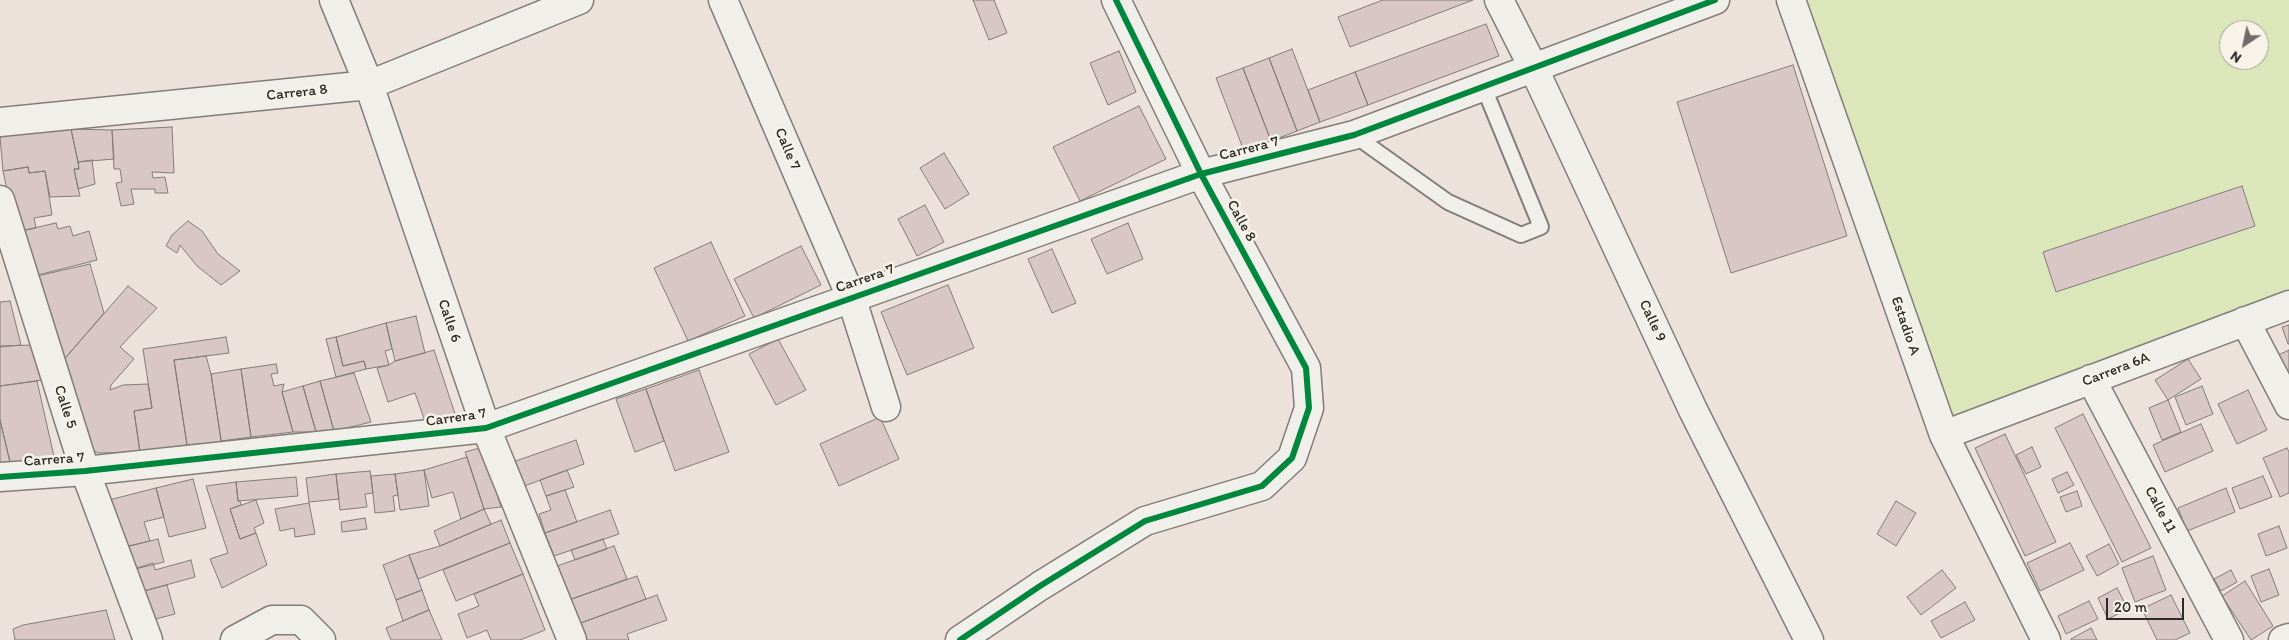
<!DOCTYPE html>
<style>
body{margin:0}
#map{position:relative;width:2289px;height:640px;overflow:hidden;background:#ece1db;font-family:Itim,sans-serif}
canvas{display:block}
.north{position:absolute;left:2219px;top:20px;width:50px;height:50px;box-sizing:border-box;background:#f7f3e8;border:1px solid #a5a39c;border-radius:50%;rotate:214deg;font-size:14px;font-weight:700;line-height:20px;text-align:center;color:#2b2b2b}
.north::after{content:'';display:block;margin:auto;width:18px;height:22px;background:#6f6b69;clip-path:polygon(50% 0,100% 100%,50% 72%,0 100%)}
.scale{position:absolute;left:2106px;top:598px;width:78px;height:22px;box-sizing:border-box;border:2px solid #2b2b2b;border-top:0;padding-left:6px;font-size:15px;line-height:18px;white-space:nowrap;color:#2b2b2b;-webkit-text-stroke:4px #f7f3e8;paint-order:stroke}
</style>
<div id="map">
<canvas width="2289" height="640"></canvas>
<div class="north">N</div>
<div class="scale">20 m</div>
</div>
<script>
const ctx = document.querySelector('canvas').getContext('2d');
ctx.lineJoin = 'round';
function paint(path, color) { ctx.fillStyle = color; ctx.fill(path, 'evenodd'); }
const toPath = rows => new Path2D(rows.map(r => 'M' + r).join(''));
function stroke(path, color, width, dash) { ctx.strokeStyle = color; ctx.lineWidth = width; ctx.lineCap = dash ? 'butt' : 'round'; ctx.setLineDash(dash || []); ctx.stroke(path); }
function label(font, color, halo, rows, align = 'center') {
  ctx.font = font + ' Itim,sans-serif'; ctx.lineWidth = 5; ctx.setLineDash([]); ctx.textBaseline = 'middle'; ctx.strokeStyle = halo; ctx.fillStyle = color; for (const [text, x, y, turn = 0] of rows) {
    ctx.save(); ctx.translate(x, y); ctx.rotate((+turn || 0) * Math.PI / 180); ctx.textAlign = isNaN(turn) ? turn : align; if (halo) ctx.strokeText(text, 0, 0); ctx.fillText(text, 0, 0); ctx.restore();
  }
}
paint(toPath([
 [1802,0,2289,0,2289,292,1949,424],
 [2229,30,2259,30,2259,60,2229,60]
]), '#dbe6bb');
const building = toPath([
 [973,0,994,0,1007,33,989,40,973,0],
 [1383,0,1473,0,1350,47,1338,17,1383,0],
 [1486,24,1499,56,1368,105,1355,72,1486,24],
 [1292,49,1320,122,1297,131,1269,58,1292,49],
 [1119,51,1136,92,1108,105,1090,63,1119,51],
 [1269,58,1297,131,1271,141,1243,68,1269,58],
 [1793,65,1847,236,1731,273,1677,102,1793,65],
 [1243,68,1271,141,1244,151,1216,78,1243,68],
 [1355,72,1368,105,1320,122,1308,90,1355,72],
 [1139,106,1166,159,1080,201,1053,147,1139,106],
 [172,127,174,173,152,172,153,178,165,177,168,193,155,193,155,189,131,189,134,204,121,206,116,183,122,182,120,169,114,169,112,130,172,127],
 [71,129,78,162,79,169,74,169,80,196,50,197,45,171,29,173,28,167,3,171,0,137,34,131,71,129],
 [71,129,112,130,114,159,78,162,71,129],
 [944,153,969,194,945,209,920,168,944,153],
 [92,160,95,184,78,189,74,169,79,169,78,162,92,160],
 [28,167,29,173,45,171,52,215,34,218,36,228,16,232,3,171,28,167],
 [2242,186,2255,226,2056,292,2043,252,2242,186],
 [925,205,944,242,917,256,898,219,925,205],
 [188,221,202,231,218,254,240,271,221,285,197,266,180,245,177,253,166,246,172,235,188,221],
 [56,223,58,229,70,226,73,236,89,231,97,260,30,277,16,232,56,223],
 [1128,223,1143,259,1107,274,1091,239,1128,223],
 [711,242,745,316,688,341,654,268,711,242],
 [801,246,821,285,754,318,734,279,801,246],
 [1052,249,1076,303,1052,313,1028,259,1052,249],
 [90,264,104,313,61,363,37,276,90,264],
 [948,285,974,348,907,375,881,312,948,285],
 [128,286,157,308,120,347,134,359,111,385,110,390,123,385,148,384,152,408,134,411,140,452,98,453,92,450,61,363,128,286],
 [10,301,21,345,0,347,0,302,10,301],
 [416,316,425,353,395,361,386,323,416,316],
 [386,323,392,349,385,351,389,365,366,369,364,361,343,366,336,337,386,323],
 [2289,325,2289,344,2288,344,2282,327,2289,325],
 [226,337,229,353,174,360,187,445,140,452,134,411,152,408,143,349,226,337],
 [336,337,343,366,364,361,366,369,336,377,326,339,336,337],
 [778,339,806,390,776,405,749,354,778,339],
 [33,345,42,380,0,386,0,346,33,345],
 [434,350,456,417,427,427,415,393,388,402,377,368,389,365,395,361,434,350],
 [2289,350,2289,372,2287,373,2278,355,2289,350],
 [206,356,211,374,222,446,211,447,210,443,187,445,174,360,206,356],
 [2188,359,2201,379,2168,400,2155,380,2188,359],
 [276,364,278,373,271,374,274,386,284,384,282,392,293,432,251,437,241,369,276,364],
 [241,369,251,437,221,441,211,374,241,369],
 [699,370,729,452,675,471,646,389,699,370],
 [354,373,371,422,334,431,320,381,354,373],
 [37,381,55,461,10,462,0,420,0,386,37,381],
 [320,381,334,431,316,432,303,386,320,381],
 [303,386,316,432,293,432,282,392,303,386],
 [2202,386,2213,414,2186,425,2175,397,2202,386],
 [646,389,664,441,635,452,616,399,646,389],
 [2248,390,2267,430,2237,444,2218,404,2248,390],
 [2168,400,2181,432,2162,440,2149,408,2168,400],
 [2083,414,2151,548,2122,562,2055,428,2083,414],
 [880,417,899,459,839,486,820,444,880,417],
 [0,420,10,462,0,464,0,420],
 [2201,424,2213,451,2165,472,2153,445,2201,424],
 [2005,434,2056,542,2025,556,1975,448,2005,434],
 [576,440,584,464,519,488,510,463,576,440],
 [483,447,501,507,484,509,465,452,483,447],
 [2032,447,2041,467,2026,474,2016,455,2032,447],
 [2287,448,2289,452,2289,493,2280,497,2263,458,2287,448],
 [467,457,484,509,461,519,453,492,432,498,424,470,467,457],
 [424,470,429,506,400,510,395,474,424,470],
 [567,470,574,487,546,496,540,480,567,470],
 [370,471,373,493,365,494,367,507,340,510,336,474,370,471],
 [2067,472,2074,485,2058,493,2052,479,2067,472],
 [336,474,339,499,309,502,306,478,336,474],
 [395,474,398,495,393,496,395,511,375,513,371,476,395,474],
 [2263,476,2272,497,2240,509,2232,488,2263,476],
 [296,477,298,496,238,501,236,482,296,477],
 [193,479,206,528,169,537,156,488,193,479],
 [236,482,238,501,240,501,241,505,230,509,240,539,256,533,267,565,222,588,210,559,228,553,206,486,236,482],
 [156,488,164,517,144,522,150,541,121,548,109,500,156,488],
 [2226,488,2235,512,2187,531,2178,508,2226,488],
 [565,490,577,522,545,533,539,514,551,510,546,496,565,490],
 [2077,491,2082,506,2066,512,2060,497,2077,491],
 [256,500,264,523,254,528,256,533,240,539,230,509,256,500],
 [1896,501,1916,513,1896,546,1877,534,1896,501],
 [309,503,315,534,295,537,294,528,280,531,275,509,309,503],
 [484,509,491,524,440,546,434,531,484,509],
 [610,510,619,534,554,556,545,533,610,510],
 [365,518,367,529,342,532,341,522,365,518],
 [501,520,510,543,418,579,409,555,440,546,501,520],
 [2279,526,2287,548,2266,556,2258,534,2279,526],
 [158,539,164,562,127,571,121,548,158,539],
 [603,539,607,549,575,560,571,550,603,539],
 [510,543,523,574,456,601,443,570,510,543],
 [2070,543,2084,570,2040,591,2027,563,2070,543],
 [2109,544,2119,564,2097,576,2086,556,2109,544],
 [614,546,627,579,569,600,557,566,614,546],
 [409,555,422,590,396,600,383,565,409,555],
 [2153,556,2166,590,2135,602,2122,568,2153,556],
 [191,560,195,577,133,594,127,571,153,563,155,570,191,560],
 [2269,569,2279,595,2261,602,2251,576,2269,569],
 [1942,570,1956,588,1921,615,1907,597,1942,570],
 [2231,570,2237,582,2221,591,2214,579,2231,570],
 [523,574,545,630,520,640,491,640,487,630,467,638,458,614,479,606,474,594,523,574],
 [637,576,646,599,578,624,569,600,637,576],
 [2245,581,2273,626,2251,640,2222,596,2245,581],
 [167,585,175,614,144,622,136,593,167,585],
 [2117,588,2128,609,2108,619,2098,598,2117,588],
 [422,590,429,610,403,621,396,600,422,590],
 [657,595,667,620,627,634,629,640,584,640,578,624,657,595],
 [2171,595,2190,633,2175,640,2157,640,2142,609,2171,595],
 [2089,601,2098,619,2066,634,2058,616,2089,601],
 [1965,602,1975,620,1941,638,1931,621,1965,602],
 [106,610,115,640,15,640,13,629,23,625,106,610],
 [429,610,442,640,391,640,386,628,429,610],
 [2091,628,2097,640,2071,640,2071,639,2091,628]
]);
paint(building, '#d8c7c4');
stroke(building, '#827d7a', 1);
const service = toPath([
 [1354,135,1448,202,1521,235,1541,227,1484,88]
]);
const minor = toPath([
 [334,0,369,85,486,428,572,640],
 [723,0,851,297,886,407],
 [1791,0,1944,435,2046,640],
 [0,122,369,85,579,0],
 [0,200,85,471,148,640],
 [2245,321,2289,405],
 [2091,379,2229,640],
 [1944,435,2289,305],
 [0,477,85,471,486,428,1201,174,1354,135,1715,0],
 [235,640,272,620,301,620,321,640],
 [960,640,1040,586,1145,521,1262,486,1292,458,1309,408,1306,368,1201,174,1116,0],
 [2283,640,2289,638]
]);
const tertiary = toPath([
 [1499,0,1534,69,1693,410,1809,640]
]);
stroke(service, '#827d7a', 18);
stroke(minor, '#827d7a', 31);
stroke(tertiary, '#827d7a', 31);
stroke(service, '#f1efea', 14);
stroke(minor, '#f1efea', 28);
stroke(tertiary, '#f1efea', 28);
stroke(toPath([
 [0,477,85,471,486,428,1201,174,1354,135,1715,0],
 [960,640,1040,586,1145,521,1262,486,1292,458,1309,408,1306,368,1201,174,1116,0]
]), '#00873e', 6);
label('15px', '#2b2b2b', '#f7f3e8', [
 ["Carrera 8",297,93,-6],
 ["Calle 7",787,149,67],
 ["Carrera 7",1249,149,-14],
 ["Calle 8",1241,221,61],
 ["Carrera 7",865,279,-19],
 ["Calle 6",449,321,71],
 ["Calle 9",1652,321,65],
 ["Estadio A",1905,326,71],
 ["Carrera 6A",2116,370,-21],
 ["Calle 5",65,407,72],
 ["Carrera 7",456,418,-8],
 ["Carrera 7",54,460,-4],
 ["Calle 11",2160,510,62]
]);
</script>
